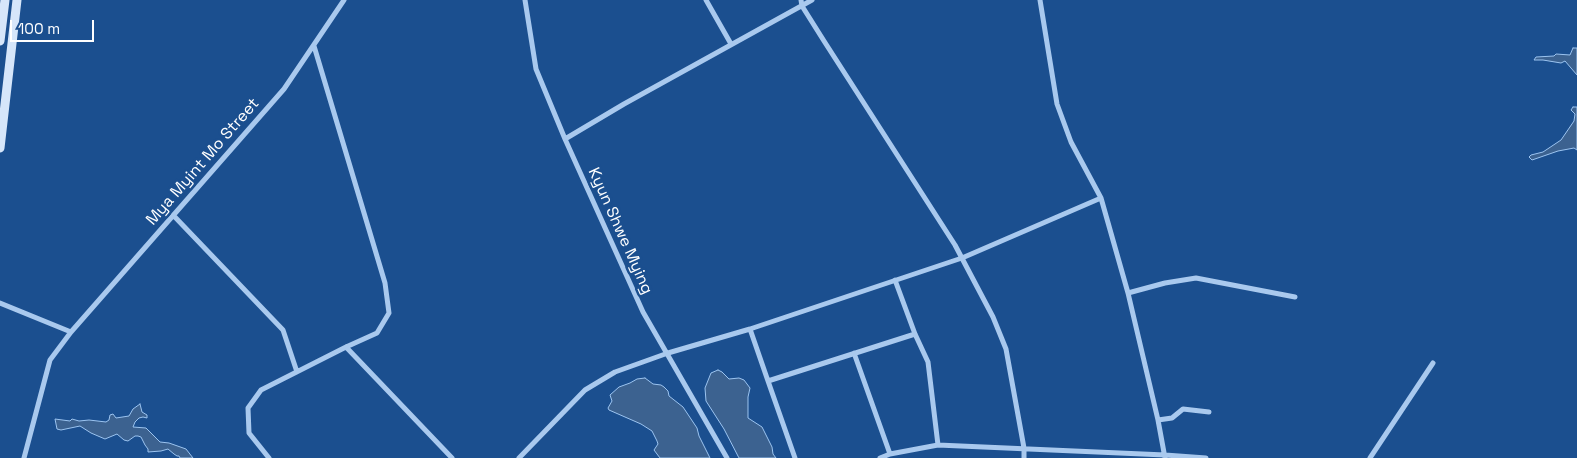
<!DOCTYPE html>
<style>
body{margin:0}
#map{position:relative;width:1577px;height:458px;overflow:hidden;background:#1b4f8f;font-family:"Space Grotesk",sans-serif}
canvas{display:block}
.scale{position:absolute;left:10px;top:20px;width:84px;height:22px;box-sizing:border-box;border:2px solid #fff;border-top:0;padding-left:6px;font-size:15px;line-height:18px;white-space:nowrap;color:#fff;-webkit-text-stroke:4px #1b4f8f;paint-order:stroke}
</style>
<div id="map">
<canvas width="1577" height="458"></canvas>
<div class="scale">100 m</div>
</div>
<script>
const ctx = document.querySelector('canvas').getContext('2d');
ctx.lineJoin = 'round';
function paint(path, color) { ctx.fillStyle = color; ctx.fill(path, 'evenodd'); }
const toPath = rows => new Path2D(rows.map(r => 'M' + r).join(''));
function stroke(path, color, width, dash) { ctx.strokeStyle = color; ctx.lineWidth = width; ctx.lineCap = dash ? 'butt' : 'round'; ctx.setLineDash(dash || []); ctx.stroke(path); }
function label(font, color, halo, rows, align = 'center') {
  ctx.font = font + ' "Space Grotesk",sans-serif'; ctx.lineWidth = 5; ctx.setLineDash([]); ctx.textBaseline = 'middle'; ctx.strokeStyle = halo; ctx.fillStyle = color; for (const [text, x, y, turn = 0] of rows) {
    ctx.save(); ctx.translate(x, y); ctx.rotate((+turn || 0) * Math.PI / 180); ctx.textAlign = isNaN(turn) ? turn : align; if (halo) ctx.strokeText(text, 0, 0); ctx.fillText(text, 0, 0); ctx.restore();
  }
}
const water = toPath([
 [1573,48,1577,48,1577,75,1565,61,1561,63,1543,60,1534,60,1536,57,1554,56,1556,54,1570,55,1573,48],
 [1573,107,1577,107,1577,150,1574,148,1558,151,1532,160,1529,157,1531,155,1543,152,1561,140,1574,121,1575,114,1571,110,1573,107],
 [718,370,722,372,729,379,739,378,744,380,750,388,748,397,748,418,762,427,772,447,773,454,776,458,739,458,724,429,706,401,705,388,711,373,718,370],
 [645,378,653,384,661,385,664,387,668,391,669,396,683,407,697,428,699,436,710,458,660,458,654,450,658,444,657,441,652,431,641,424,609,410,608,408,612,401,610,395,619,387,630,383,637,379,645,378],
 [140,404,142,412,147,415,147,418,143,417,139,418,135,422,133,427,146,428,160,442,169,443,186,449,193,458,180,458,179,456,177,456,174,454,168,449,161,451,148,452,148,449,145,445,141,437,138,436,135,436,128,441,124,440,117,434,105,439,91,433,80,426,61,430,57,429,55,419,70,421,72,419,79,421,89,420,106,422,109,420,110,415,113,414,116,418,129,416,133,409,140,404]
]);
paint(water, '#3c6290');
stroke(water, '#9cc4f0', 1);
stroke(toPath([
 [525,0,536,69,565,139,643,312,727,458],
 [706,0,731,44],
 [801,0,802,6,824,41,955,245,993,317,1006,349,1024,448,1024,458],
 [1040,0,1057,104,1071,142,1101,198,1128,293,1158,420,1165,458],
 [565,139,624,104,812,0],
 [173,215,283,330,297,372],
 [895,280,915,334,928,362,938,445],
 [1128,293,1165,283,1196,278,1295,297],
 [0,303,71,332,50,360,24,458],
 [750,329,768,381,915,334],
 [71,332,284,89,344,0],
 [346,347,452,458],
 [854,353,890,454],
 [768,381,795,458],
 [1158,420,1172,418,1183,409,1209,412],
 [269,458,249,433,248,408,261,390,346,347,377,333,389,313,385,283,314,46],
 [519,458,585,390,615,372,668,353,750,329,962,258,1101,198],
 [880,458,890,454,938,445,1165,455,1206,458],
 [1370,458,1433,363]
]), '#a9c9ee', 5);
stroke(toPath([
 [0,41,5,0],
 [0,148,17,0]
]), '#d6e6fa', 9);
label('16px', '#fff', '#1b4f8f', [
 ["Mya Myint Mo Street",203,162,-49],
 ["Kyun Shwe Mying",620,231,66]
]);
</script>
